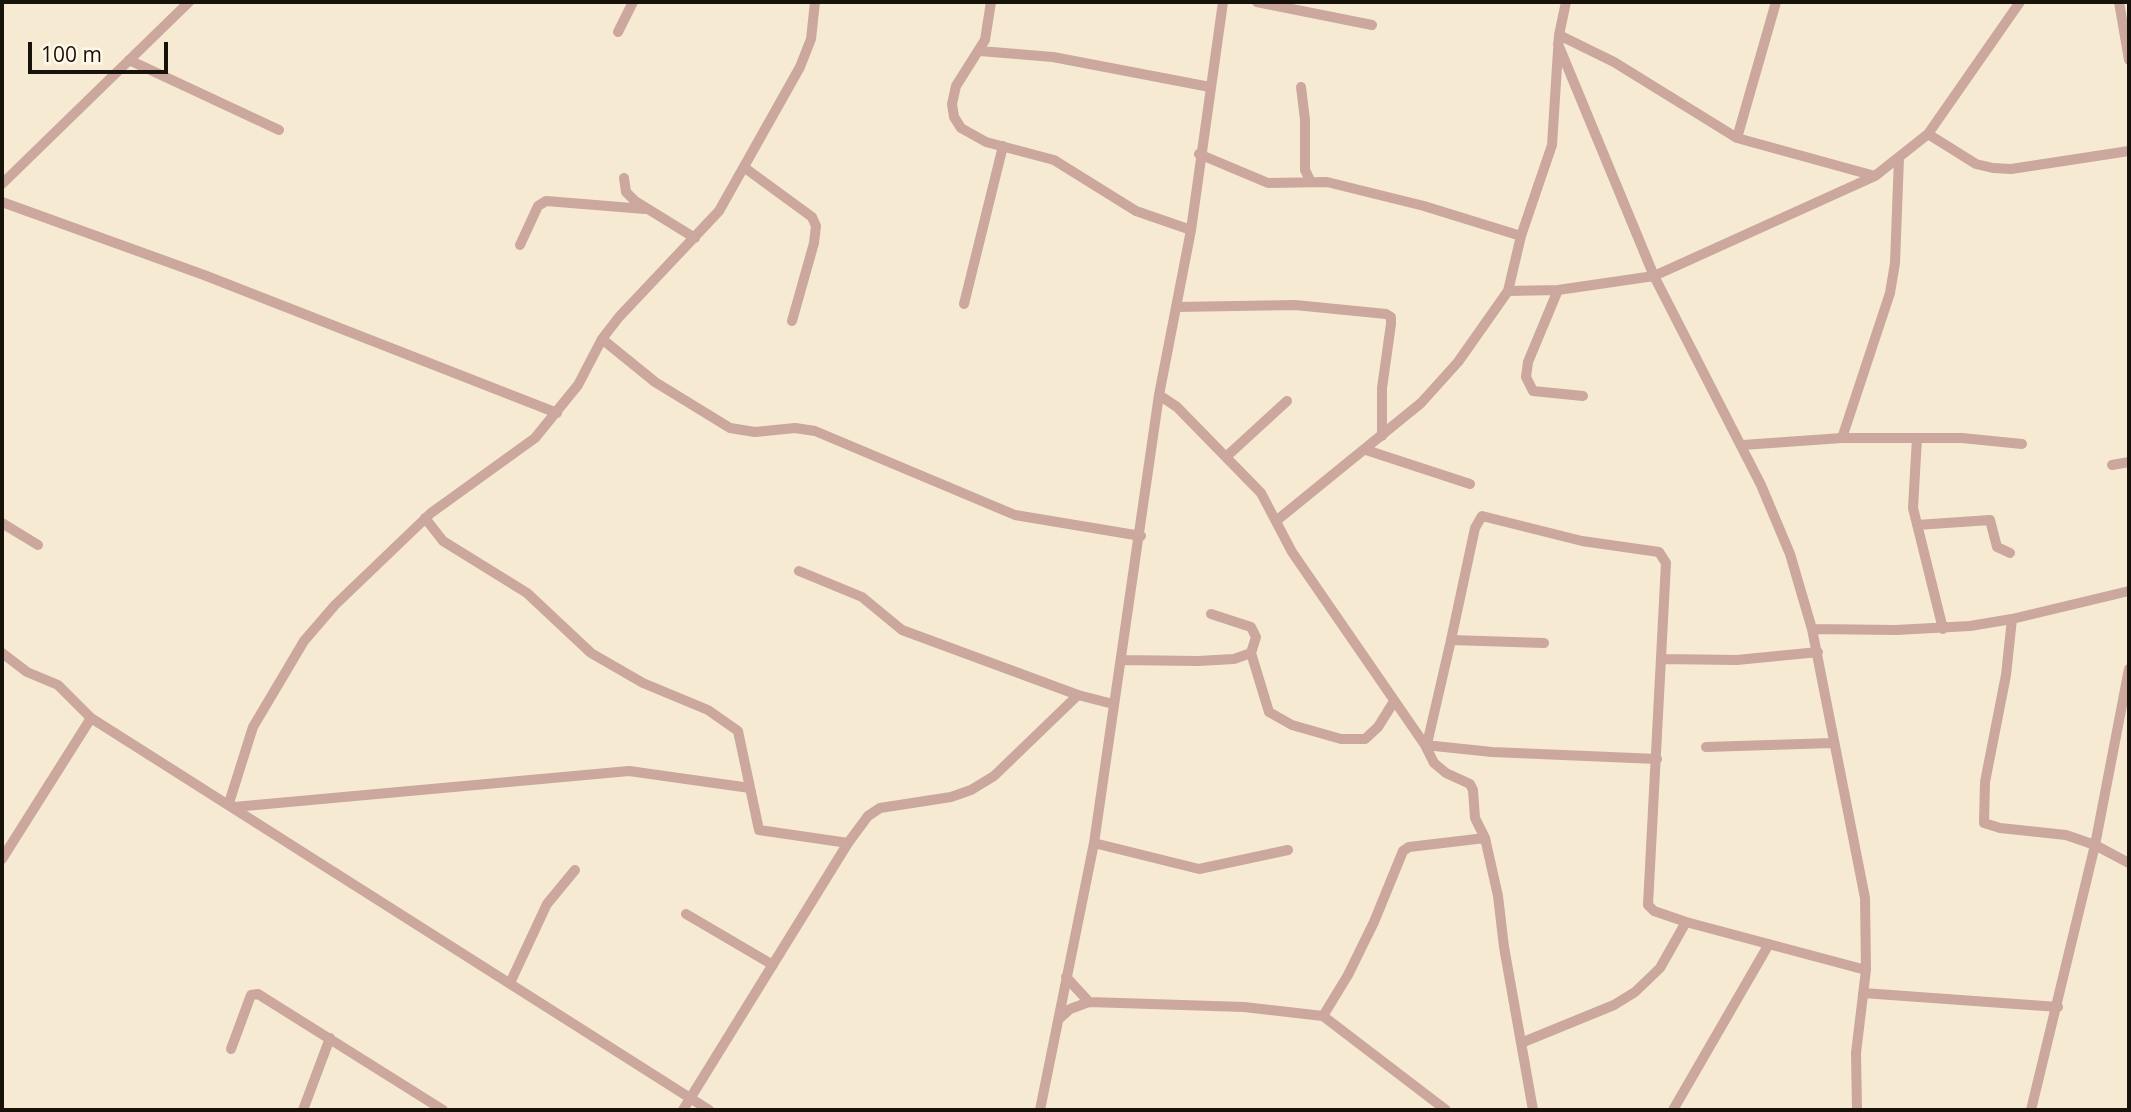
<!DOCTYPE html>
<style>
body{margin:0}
#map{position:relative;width:2131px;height:1112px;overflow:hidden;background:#f6ead2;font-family:"Open Sans",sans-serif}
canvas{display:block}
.frame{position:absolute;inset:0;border:4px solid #17130b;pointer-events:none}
.scale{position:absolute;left:28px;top:42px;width:140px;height:32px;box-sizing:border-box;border:4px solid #17130b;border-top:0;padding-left:9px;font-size:21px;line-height:24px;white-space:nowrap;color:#17130b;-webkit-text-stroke:5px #fff8e9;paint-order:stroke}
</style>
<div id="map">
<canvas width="2131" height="1112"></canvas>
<div class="frame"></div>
<div class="scale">100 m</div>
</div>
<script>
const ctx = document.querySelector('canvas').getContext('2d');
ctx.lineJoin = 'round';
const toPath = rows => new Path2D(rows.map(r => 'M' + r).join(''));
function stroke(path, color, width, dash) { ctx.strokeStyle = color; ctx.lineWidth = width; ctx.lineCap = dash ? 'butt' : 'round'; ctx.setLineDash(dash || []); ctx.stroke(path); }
stroke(toPath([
 [991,2,985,40,956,86,952,104,954,117,961,128,986,142,1054,160,1136,211,1191,230],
 [1257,2,1372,25],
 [2119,2,2129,60],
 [618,32,633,2],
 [1559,35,1614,62,1737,138,1875,176],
 [1558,44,1654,276,1761,485,1790,554,1812,629,1865,898,1866,970,1856,1053,1857,1110],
 [980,51,1053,57,1210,87],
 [129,60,279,130],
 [1301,87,1305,120,1305,170,1311,182],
 [1928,134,1976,164,1993,168,2011,169,2129,151],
 [1737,138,1776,2],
 [1199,154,1268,183,1327,182,1424,206,1521,236],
 [745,168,812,217,816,226,814,243,792,321],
 [624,178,626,192,635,201,695,238],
 [2,184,189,2],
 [2,202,204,275,557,413],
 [520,245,538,206,546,201,645,209],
 [1558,290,1528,362,1526,377,1533,391,1583,396],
 [1508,291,1558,290,1654,276,1875,176,1928,134,2020,2],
 [964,304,1003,146],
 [1176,307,1295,305,1386,314,1391,317,1391,324,1382,388,1382,436],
 [602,339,655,382,730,428,755,432,795,428,815,431,1015,515,1141,536],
 [1159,395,1177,407,1261,493,1292,552,1425,745,1434,763,1446,773,1470,784,1473,790,1475,818,1485,838,1498,896,1504,947,1533,1110],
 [1842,438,1890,293,1895,263,1899,158],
 [1917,438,1913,508,1943,629],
 [1743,445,1842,438,1962,438,2022,444],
 [1366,450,1470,484],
 [1227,456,1287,401],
 [2112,465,2129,462],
 [425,518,443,541,527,593,591,653,643,683,708,710,738,731,759,830,848,843],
 [1276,521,1421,403,1458,362,1508,291,1521,236,1552,145,1559,35,1566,2],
 [2,523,38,545],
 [1917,525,1990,520,1997,547,2010,553],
 [799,571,862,597,902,630,1078,695],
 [2012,619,2006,675,1985,782,1984,823,2000,828,2066,835,2095,845,2129,863],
 [1812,629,1896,630,1970,626,2012,619,2129,591],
 [1451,640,1475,528,1482,516,1582,541,1659,552,1666,563,1648,905,1654,911,1686,922,1866,970],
 [2,653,27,672,58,685,91,718,709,1110],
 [1251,653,1269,712,1292,725,1341,739,1365,739,1378,727,1393,703],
 [1662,659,1737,660,1818,652],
 [1123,660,1198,661,1234,659,1251,653,1256,637,1251,627,1211,614],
 [1427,744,1451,640,1544,643],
 [1425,745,1492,752,1657,759],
 [1706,747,1833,743],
 [229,803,253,727,304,641,335,605,431,513,535,438,578,385,602,339,619,317,719,211,800,67,811,39,815,2],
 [234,807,629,771,750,788],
 [1094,843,1199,869,1288,850],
 [2,859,91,718],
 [686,914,773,965],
 [1066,977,1089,1002],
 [510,983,547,904,575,870],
 [1863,993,2058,1007],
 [1323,1016,1348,975,1374,922,1403,851,1409,847,1485,838],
 [1060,1018,1070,1009,1089,1002,1244,1007,1323,1016,1446,1110],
 [1521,1043,1614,1005,1635,992,1660,968,1686,922],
 [231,1049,251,995,258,994,443,1110],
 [303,1110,330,1038],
 [683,1110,848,843,868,816,880,808,951,797,971,790,994,776,1078,695,1113,704],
 [1040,1110,1094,843,1159,395,1191,230,1223,2],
 [1673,1110,1769,944],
 [2031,1110,2095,845,2129,669]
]), '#cba79d', 10);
</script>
